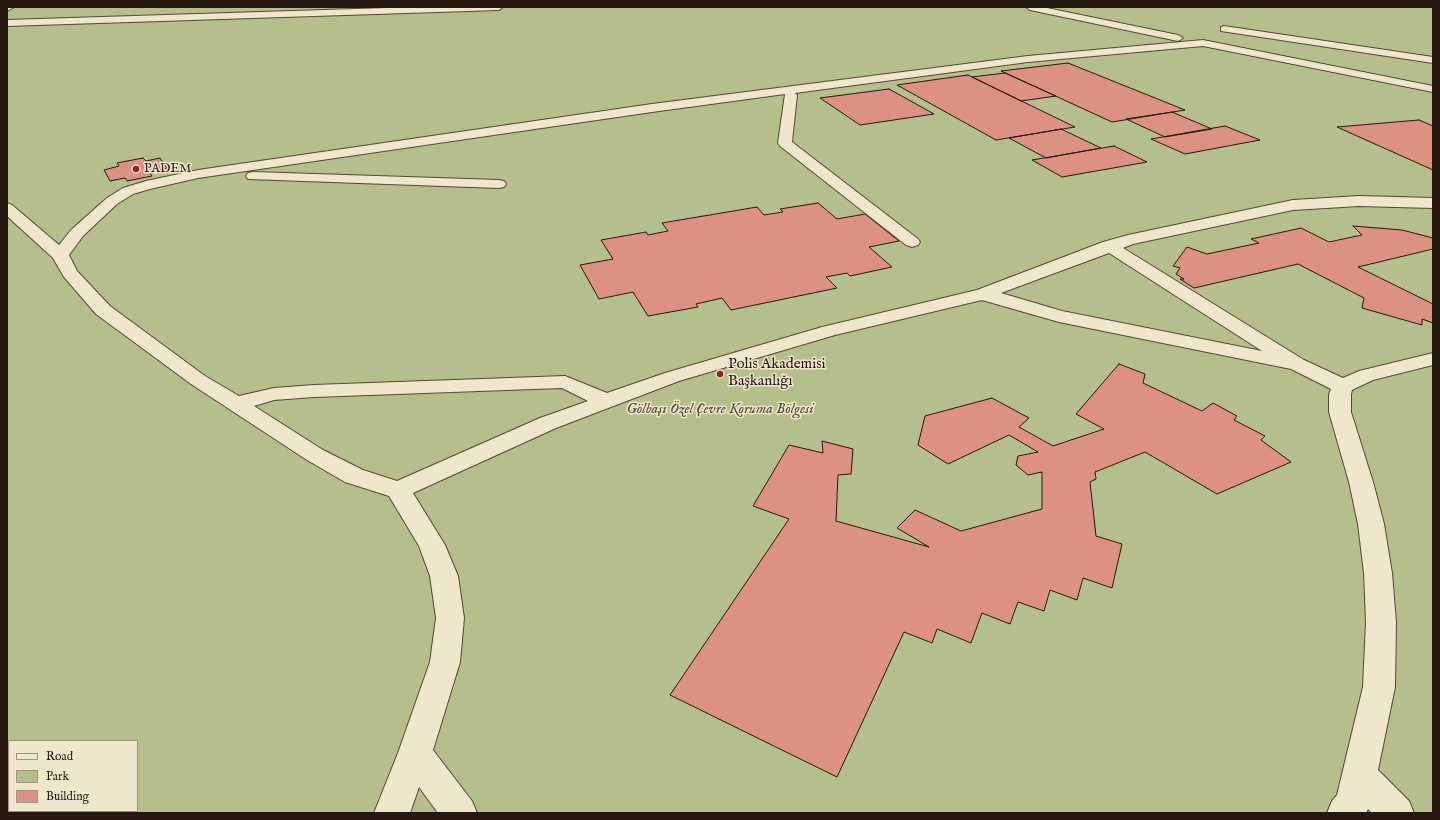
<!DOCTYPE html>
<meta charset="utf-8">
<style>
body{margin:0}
#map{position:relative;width:1440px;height:820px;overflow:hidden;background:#e8d8af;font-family:"IM FELL English",serif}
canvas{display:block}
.frame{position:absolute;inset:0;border:8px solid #26180f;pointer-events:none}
.legend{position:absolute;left:8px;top:740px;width:130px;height:72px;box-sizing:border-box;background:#f0e6cb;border:1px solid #9f9480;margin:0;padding:5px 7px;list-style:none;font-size:12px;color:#26180f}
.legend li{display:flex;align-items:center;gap:8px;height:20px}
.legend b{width:20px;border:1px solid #9f9480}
</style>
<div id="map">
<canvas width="1440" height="820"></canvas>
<div class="frame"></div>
<ul class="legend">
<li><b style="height:5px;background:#f0e6cb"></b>Road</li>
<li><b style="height:11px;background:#b5bf8b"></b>Park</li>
<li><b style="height:11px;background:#dd9183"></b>Building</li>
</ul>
</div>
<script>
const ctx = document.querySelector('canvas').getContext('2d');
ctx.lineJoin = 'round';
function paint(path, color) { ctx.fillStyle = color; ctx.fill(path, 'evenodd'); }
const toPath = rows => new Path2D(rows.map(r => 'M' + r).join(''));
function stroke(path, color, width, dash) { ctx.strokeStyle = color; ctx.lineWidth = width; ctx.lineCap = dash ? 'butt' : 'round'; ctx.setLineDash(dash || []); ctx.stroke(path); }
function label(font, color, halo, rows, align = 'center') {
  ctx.font = font + ' "IM FELL English",serif'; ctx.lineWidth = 3; ctx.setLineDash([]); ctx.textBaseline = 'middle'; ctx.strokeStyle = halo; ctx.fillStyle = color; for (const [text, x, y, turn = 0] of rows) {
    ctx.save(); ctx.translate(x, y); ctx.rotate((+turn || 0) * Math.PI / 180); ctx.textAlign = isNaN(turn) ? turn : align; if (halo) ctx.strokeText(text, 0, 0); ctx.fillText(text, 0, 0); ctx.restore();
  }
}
paint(toPath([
 [7,7,1433,7,1433,813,7,813],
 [9,741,137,741,137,811,9,811]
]), '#b5bf8b');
const building = toPath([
 [1068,63,1185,110,1112,122,1001,71,1068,63],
 [1005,73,1056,96,1021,101,972,77,1005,73],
 [968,75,1075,127,996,140,897,85,968,75],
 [889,89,934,114,860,125,820,98,889,89],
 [1172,112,1212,129,1165,137,1126,119,1172,112],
 [1419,120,1433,126,1433,170,1337,127,1419,120],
 [1225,126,1260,140,1185,154,1151,139,1225,126],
 [1061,129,1101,148,1046,158,1009,138,1061,129],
 [1114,146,1147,162,1062,177,1032,160,1114,146],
 [143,158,146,161,160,158,167,168,149,172,152,176,127,181,125,178,110,181,104,170,119,166,117,163,143,158],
 [818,203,837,219,865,214,899,241,869,247,892,267,850,276,847,273,826,277,837,288,731,310,722,298,696,304,698,307,648,316,633,292,599,299,580,265,613,259,601,240,646,232,648,235,668,231,662,223,757,207,764,215,783,212,780,209,818,203],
 [1353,226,1402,230,1433,238,1433,249,1358,267,1433,304,1433,323,1422,319,1422,325,1362,308,1364,298,1298,264,1194,288,1180,279,1184,279,1176,274,1180,268,1173,266,1187,247,1207,254,1259,243,1251,239,1301,228,1329,242,1362,235,1353,226],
 [1119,364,1145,374,1143,383,1202,411,1213,403,1237,416,1234,420,1265,436,1261,440,1291,462,1217,494,1145,452,1095,472,1096,479,1090,482,1096,536,1122,544,1112,588,1083,578,1077,600,1050,590,1044,611,1018,602,1010,624,982,613,971,643,937,629,932,643,904,632,837,777,670,695,789,519,753,506,789,445,823,453,822,441,853,449,851,474,838,475,836,521,929,547,897,528,915,510,961,531,1042,509,1042,472,1028,475,1016,465,1018,456,1038,452,1009,435,948,464,918,445,925,416,992,398,1029,418,1019,427,1053,446,1104,429,1076,414,1119,364]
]);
paint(building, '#dd9183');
stroke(building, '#26180f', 1);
const minor = toPath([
 [7,7,14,7,7,11,7,7],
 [419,7,503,7,499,10,7,26,7,20,419,7],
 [1026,7,1042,7,1178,35,1183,38,1178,41,1030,10,1026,7],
 [1224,26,1433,57,1433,63,1221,31,1221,27,1224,26],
 [1203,40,1433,86,1433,92,1203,46,1028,62,795,93,797,95,792,142,918,239,920,242,918,245,912,247,906,245,780,146,778,143,785,94,652,112,198,178,150,189,133,194,117,204,83,236,69,255,77,271,110,306,205,376,239,396,274,388,314,385,565,376,607,393,665,373,822,327,977,290,1103,242,1128,235,1293,200,1359,196,1433,198,1433,208,1359,206,1293,210,1133,244,1123,248,1304,360,1343,378,1359,371,1433,353,1433,365,1373,380,1352,390,1351,394,1351,412,1373,482,1384,524,1392,573,1396,622,1395,687,1378,770,1409,801,1414,813,1372,813,1368,809,1366,813,1327,813,1332,801,1337,795,1363,687,1366,622,1364,573,1358,524,1349,482,1329,412,1329,394,1331,389,1291,369,1059,322,982,300,835,335,679,381,556,428,413,493,445,545,458,576,464,618,460,662,433,750,472,801,477,813,438,813,419,787,410,813,374,813,398,753,430,662,436,618,430,576,419,546,389,496,345,482,307,460,191,384,96,314,64,277,53,258,7,216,7,203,12,205,59,245,71,230,107,198,123,188,146,181,198,170,652,104,1028,56,1203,40],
 [1109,253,1262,351,1062,311,1001,293,1109,253],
 [562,388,588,401,540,418,397,481,363,470,323,450,254,406,274,400,314,397,562,388],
 [253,172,499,180,504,181,506,184,504,187,499,188,248,179,246,176,248,173,253,172]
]);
stroke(minor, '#564837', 2);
paint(minor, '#f0e6cb');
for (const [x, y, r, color] of [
 [136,169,4,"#8f2418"],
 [720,374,4,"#8f2418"]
]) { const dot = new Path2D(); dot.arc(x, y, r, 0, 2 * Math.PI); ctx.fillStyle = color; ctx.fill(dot); stroke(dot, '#f0e6cb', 1.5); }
label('13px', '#26180f', '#f0e6cb', [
 ["PADEM",144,169]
], 'left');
label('15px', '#26180f', '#f0e6cb', [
 ["Polis Akademisi",728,365],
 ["Başkanlığı",728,382]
], 'left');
label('italic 15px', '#514a34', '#f0e6cb', [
 ["Gölbaşı Özel Çevre Koruma Bölgesi",720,410]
]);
</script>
